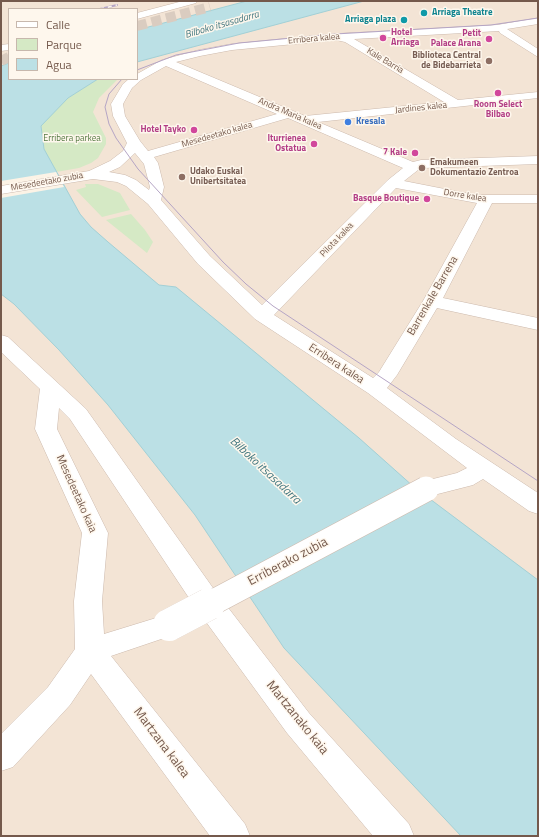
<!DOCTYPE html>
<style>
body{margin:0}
#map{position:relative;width:539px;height:837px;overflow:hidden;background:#fcf3e6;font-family:"Titillium Web",sans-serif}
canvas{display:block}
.frame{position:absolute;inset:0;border:2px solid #74594c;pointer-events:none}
.legend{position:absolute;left:8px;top:8px;width:130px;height:72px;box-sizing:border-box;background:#fef7ed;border:1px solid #c7b8ad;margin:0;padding:5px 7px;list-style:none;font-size:12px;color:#74594c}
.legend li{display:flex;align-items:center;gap:8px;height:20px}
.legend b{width:20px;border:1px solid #c7b8ad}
</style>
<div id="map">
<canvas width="539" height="837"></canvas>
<div class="frame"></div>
<ul class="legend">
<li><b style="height:5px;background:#fff"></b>Calle</li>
<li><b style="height:11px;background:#d5e9c5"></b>Parque</li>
<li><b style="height:11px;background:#bbe0e5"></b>Agua</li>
</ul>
</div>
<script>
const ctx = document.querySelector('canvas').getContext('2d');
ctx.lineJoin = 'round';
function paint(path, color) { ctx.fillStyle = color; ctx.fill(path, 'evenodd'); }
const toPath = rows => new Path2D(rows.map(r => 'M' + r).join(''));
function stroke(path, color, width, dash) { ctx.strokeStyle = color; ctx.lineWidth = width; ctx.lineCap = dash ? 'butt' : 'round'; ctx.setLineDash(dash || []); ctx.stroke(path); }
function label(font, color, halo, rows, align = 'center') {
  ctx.font = font + ' "Titillium Web",sans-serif'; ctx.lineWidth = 3; ctx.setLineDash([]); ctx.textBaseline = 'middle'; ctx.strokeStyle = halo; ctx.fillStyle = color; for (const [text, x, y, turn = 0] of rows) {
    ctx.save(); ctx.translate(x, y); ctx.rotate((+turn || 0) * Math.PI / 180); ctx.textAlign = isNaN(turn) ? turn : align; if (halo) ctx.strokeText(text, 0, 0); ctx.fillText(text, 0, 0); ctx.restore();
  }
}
paint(toPath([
 [1,1,538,1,538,836,1,836],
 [9,9,137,9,137,79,9,79]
]), '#f3e4d5');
paint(toPath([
 [98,79,118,79,99,98,93,112,106,138,106,144,98,158,91,163,79,168,56,172,44,149,41,125,68,98],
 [85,184,98,184,120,193,130,210,102,217,76,190,86,187],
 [131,214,145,230,153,242,147,253,106,220]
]), '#d5e9c5');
const water = toPath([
 [247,1,364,1,137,62,137,30,247,1],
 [9,63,9,79,98,79,68,98,41,126,44,149,80,214,91,227,108,242,159,285,176,287,359,438,414,487,538,580,538,836,461,836,284,648,195,515,108,405,59,350,14,304,1,294,1,66,9,63]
]);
paint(water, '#bbe0e5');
stroke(water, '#a2d0d6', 1);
paint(toPath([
 [56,172,64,187,1,198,1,181]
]), '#fcf3e6');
stroke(toPath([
 [137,26,210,7],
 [1,61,9,57]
]), '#daccc0', 10, [10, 5]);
const minor = toPath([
 [183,1,197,1,196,3,137,19,137,13,183,1],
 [538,18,538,24,507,29,538,49,538,57,500,33,499,31,354,39,458,100,538,92,538,98,318,122,413,162,421,160,538,156,538,164,423,168,418,170,404,181,475,195,538,195,538,203,492,203,443,298,538,318,538,330,437,308,397,375,387,388,456,439,538,493,538,514,529,511,483,479,473,485,426,497,417,495,414,489,417,483,457,473,467,468,368,393,255,319,198,264,148,204,126,186,117,182,93,179,1,194,1,186,89,171,110,161,123,151,127,143,113,116,111,104,123,84,129,79,137,79,137,74,162,60,199,50,232,44,332,34,497,25,538,18],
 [336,40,345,42,444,102,305,116,176,62,200,56,232,50,336,40],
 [166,66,277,114,148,151,140,141,125,116,123,104,132,88,141,80,166,66],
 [288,118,403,168,388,180,262,305,210,256,161,200,164,187,158,163,154,157,288,118],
 [135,153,144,164,150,187,149,190,136,180,125,175,109,172,120,167,135,153],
 [396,188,477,203,423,301,379,372,373,378,274,315,396,188],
 [9,44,9,50,1,51,1,45,9,44],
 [1,335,8,337,86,409,213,588,309,713,409,824,414,836,373,836,287,733,193,604,70,419,59,408,57,429,108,533,102,601,104,634,169,614,179,617,183,625,179,633,111,656,245,824,250,836,210,836,91,674,70,705,13,767,1,771,1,734,48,687,75,649,74,601,82,533,35,429,40,389,1,352,1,335]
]);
stroke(minor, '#cdbaad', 1);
paint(minor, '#fff');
stroke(toPath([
 [137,70,176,55,239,43,335,34,491,25,538,18],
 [122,79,109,94,105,107,109,124,116,138,138,169,223,262,246,284,273,306,538,481]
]), '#b5a5c5', 1);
const rail = toPath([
 [100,9,117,5]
]);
stroke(rail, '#b5a5c5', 2);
stroke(rail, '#fef7ed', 1.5, [4]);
const minorBridgeFar1 = toPath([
 [208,605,426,489]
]);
const minorBridge = toPath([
 [169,625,209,604]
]);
stroke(minorBridgeFar1, '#cdbaad', 26, []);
stroke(minorBridge, '#cdbaad', 32, []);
stroke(minorBridgeFar1, '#fff', 25);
stroke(minorBridge, '#fff', 32);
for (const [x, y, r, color] of [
 [424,13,4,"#0f9aa8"],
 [404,20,4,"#0f9aa8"],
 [383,38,4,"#d1479c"],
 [489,39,4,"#d1479c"],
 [489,61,4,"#8d6e63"],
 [498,93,4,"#d1479c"],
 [348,122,4,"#3f7fe0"],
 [194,130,4,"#d1479c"],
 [314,144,4,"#d1479c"],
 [415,153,4,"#d1479c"],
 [422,168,4,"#8d6e63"],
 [182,177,4,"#8d6e63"],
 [427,199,4,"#d1479c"]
]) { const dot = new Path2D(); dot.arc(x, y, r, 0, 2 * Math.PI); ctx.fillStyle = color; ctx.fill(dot); stroke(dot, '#fef7ed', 1.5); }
label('bold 9px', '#0d838f', '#fef7ed', [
 ["Arriaga Theatre",432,13],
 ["Arriaga plaza",396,20,"right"]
], 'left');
label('bold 9px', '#b23c85', '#fef7ed', [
 ["Hotel",391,33,"left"],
 ["Arriaga",391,43,"left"],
 ["Petit",481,34],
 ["Palace Arana",481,44],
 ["Room Select",498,105,"center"],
 ["Bilbao",498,115,"center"],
 ["Hotel Tayko",186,130],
 ["Iturrienea",306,139],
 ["Ostatua",306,149],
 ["7 Kale",407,153],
 ["Basque Boutique",419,199]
], 'right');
label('9px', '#74594c', '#fef7ed', [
 ["Erribera kalea",314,39,-5],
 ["Kale Barria",385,61,31],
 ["Jardines kalea",421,108,-6],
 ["Andra Maria kalea",290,114,23],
 ["Mesedeetako kalea",217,135,-16],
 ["Mesedeetako zubia",47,182,-10],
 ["Dorre kalea",465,196,9],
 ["Pilota kalea",337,240,-46]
]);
label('bold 9px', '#785e54', '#fef7ed', [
 ["Biblioteca Central",481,56,"right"],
 ["de Bidebarrieta",481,66,"right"],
 ["Emakumeen",430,163],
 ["Dokumentazio Zentroa",430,173],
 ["Udako Euskal",190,172],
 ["Unibertsitatea",190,182]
], 'left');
label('bold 9px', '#366cbe', '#fef7ed', [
 ["Kresala",356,122]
], 'left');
label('9px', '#557a43', '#fef7ed', [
 ["Erribera parkea",72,139]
]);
label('italic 10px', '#437880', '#fef7ed', [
 ["Bilboko itsasadarra",222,25,-16]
]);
label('11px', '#74594c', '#fef7ed', [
 ["Barrenkale Barrena",433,296,-60],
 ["Erribera kalea",336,364,33],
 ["Mesedeetako kaia",76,494,66]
]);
label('italic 12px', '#437880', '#fef7ed', [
 ["Bilboko itsasadarra",265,471,43]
]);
label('13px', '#74594c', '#fef7ed', [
 ["Erriberako zubia",288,562,-28],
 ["Martzanako kaia",297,718,51],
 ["Martzana kalea",161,743,53]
]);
</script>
